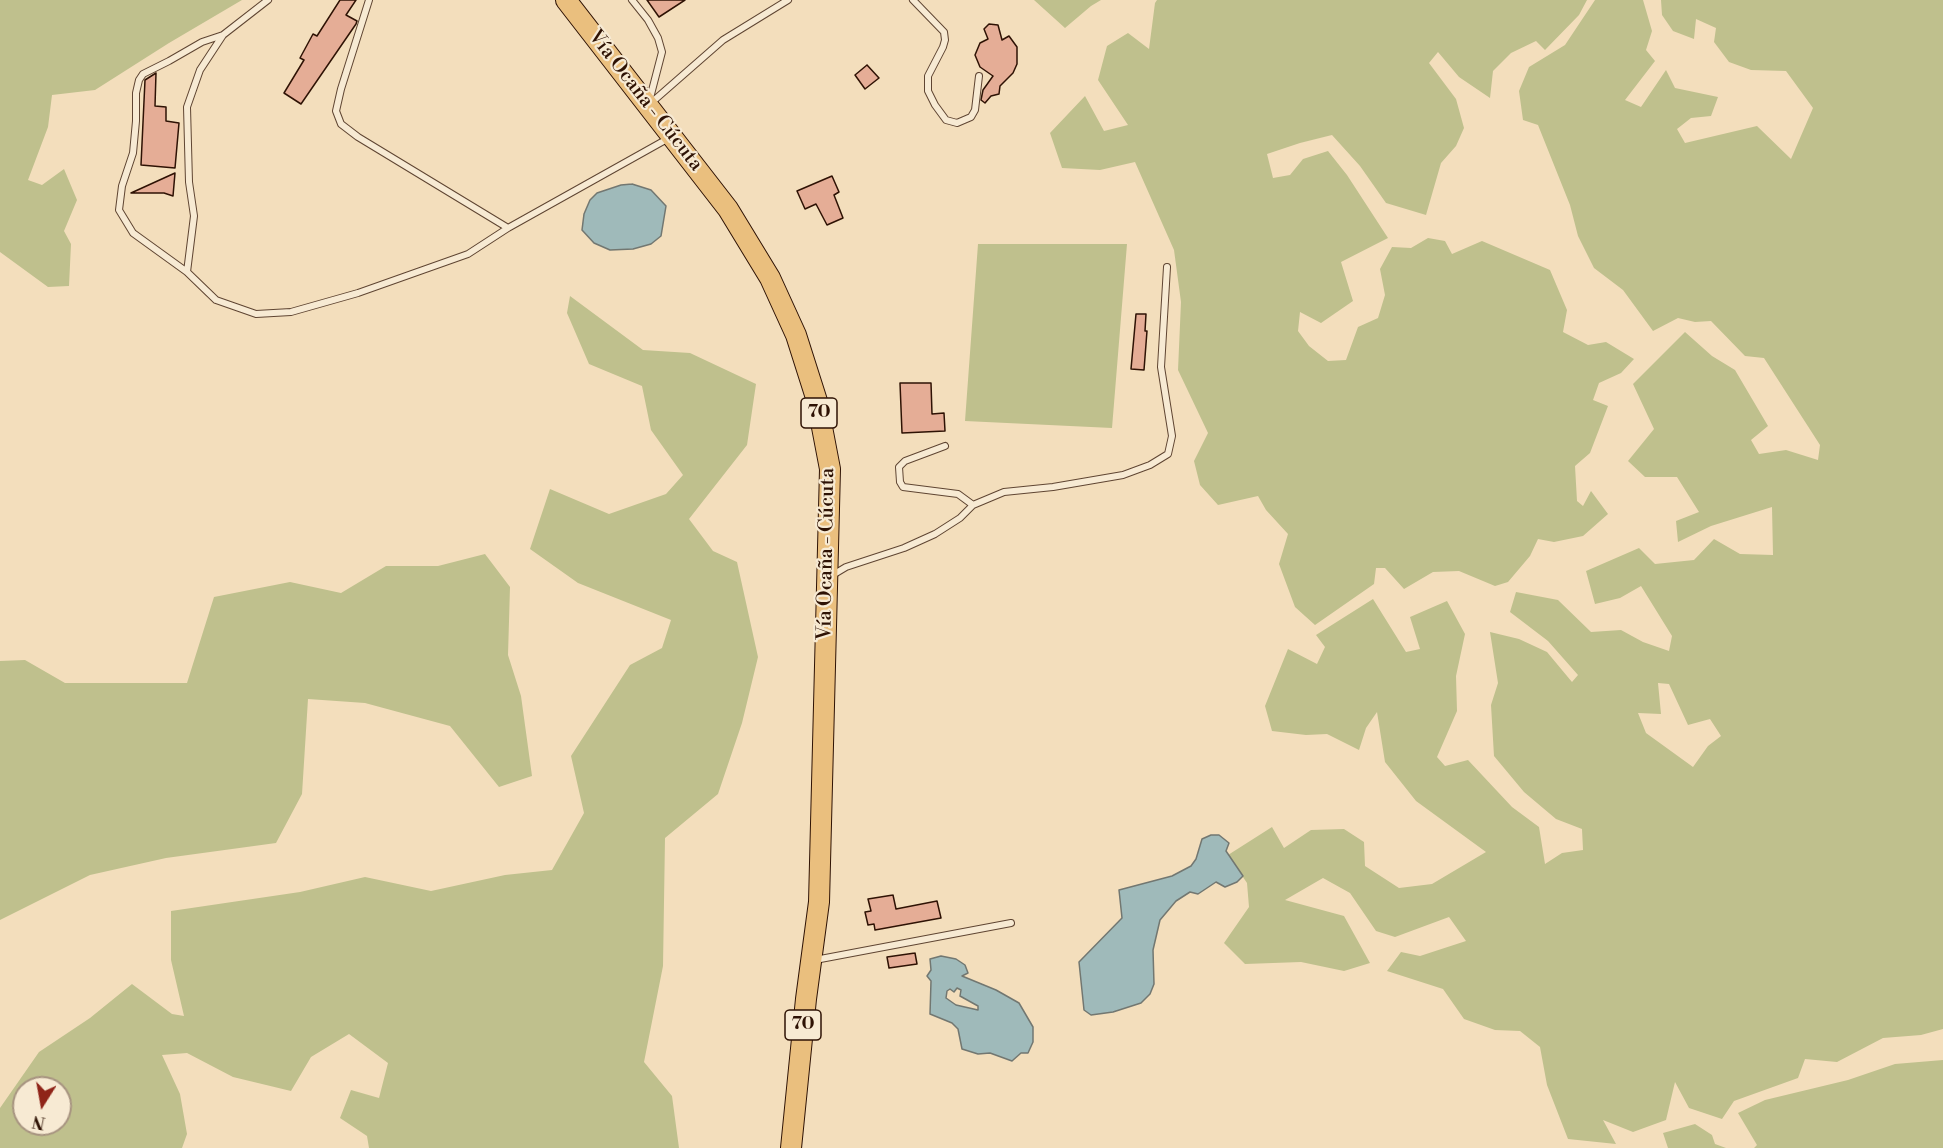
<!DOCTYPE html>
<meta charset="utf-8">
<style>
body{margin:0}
#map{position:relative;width:1943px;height:1148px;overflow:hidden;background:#f3debc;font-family:"Libre Bodoni",serif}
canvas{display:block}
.north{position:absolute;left:12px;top:1076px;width:60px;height:60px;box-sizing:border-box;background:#f7ead3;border:2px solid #a79480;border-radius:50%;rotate:191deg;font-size:16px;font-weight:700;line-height:24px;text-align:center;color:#2e1204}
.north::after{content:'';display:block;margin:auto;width:21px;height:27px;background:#8f2418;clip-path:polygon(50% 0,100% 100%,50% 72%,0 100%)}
</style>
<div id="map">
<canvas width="1943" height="1148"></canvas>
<div class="north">N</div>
</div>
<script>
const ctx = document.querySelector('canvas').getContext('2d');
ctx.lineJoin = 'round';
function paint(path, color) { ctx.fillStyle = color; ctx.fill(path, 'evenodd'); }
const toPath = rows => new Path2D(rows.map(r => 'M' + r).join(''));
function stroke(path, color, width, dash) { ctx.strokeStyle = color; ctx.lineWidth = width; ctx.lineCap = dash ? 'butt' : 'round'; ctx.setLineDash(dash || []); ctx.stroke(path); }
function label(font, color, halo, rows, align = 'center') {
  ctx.font = font + ' "Libre Bodoni",serif'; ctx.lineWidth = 4.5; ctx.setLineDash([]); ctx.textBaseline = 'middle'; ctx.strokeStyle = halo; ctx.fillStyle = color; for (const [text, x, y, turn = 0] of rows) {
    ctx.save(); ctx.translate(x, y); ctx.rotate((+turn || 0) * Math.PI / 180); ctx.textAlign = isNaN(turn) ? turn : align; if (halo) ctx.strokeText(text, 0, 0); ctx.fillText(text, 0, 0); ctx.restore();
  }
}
paint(toPath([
 [0,0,242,0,169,43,95,90,52,95,48,127,28,180,42,185,64,169,77,200,64,231,71,244,69,286,48,287,0,252],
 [1034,0,1101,0,1091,6,1065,28],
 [1157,0,1587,0,1579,15,1545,50,1536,41,1511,53,1493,71,1490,98,1459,77,1438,52,1429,63,1456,99,1464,128,1456,146,1441,163,1426,215,1386,203,1360,166,1332,135,1300,143,1267,154,1273,178,1290,175,1303,159,1328,151,1347,175,1388,238,1341,262,1353,301,1321,323,1300,312,1298,331,1309,346,1328,361,1346,360,1358,327,1378,318,1385,295,1380,269,1392,247,1411,248,1428,238,1445,241,1452,254,1482,241,1550,270,1567,310,1563,332,1588,345,1606,342,1634,359,1621,373,1599,383,1593,400,1608,406,1590,453,1575,466,1577,501,1583,506,1591,491,1608,514,1583,536,1554,542,1538,539,1530,556,1508,582,1495,586,1459,571,1433,572,1404,589,1385,568,1376,568,1374,584,1315,625,1295,607,1279,564,1288,534,1266,510,1258,496,1218,505,1200,485,1194,461,1208,433,1178,370,1181,302,1174,250,1135,162,1100,170,1062,168,1050,133,1085,96,1104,131,1128,125,1098,80,1107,46,1128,33,1149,49,1155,3],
 [1595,0,1643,0,1652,31,1646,50,1655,61,1625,100,1641,107,1666,70,1675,88,1718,97,1711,116,1691,118,1677,129,1685,143,1757,126,1791,159,1813,108,1786,71,1751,70,1729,62,1714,42,1716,28,1696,19,1694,39,1673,31,1662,15,1661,0,1943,0,1943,1029,1921,1035,1883,1038,1837,1062,1805,1059,1798,1078,1734,1101,1722,1119,1689,1108,1675,1082,1666,1120,1633,1132,1603,1120,1616,1144,1568,1139,1547,1085,1540,1047,1520,1031,1495,1030,1464,1019,1443,989,1387,971,1401,952,1420,956,1466,941,1449,917,1395,937,1376,931,1350,893,1323,878,1285,900,1344,916,1370,963,1344,971,1301,962,1245,964,1224,943,1249,907,1247,883,1228,855,1272,827,1284,848,1311,830,1344,829,1364,842,1365,866,1399,888,1432,884,1486,852,1416,801,1385,762,1377,712,1366,728,1359,750,1327,734,1306,735,1272,731,1265,706,1288,649,1317,664,1325,647,1316,635,1373,599,1406,652,1420,649,1410,617,1447,601,1465,634,1456,676,1457,711,1437,757,1445,766,1468,760,1512,807,1539,827,1545,864,1562,853,1583,850,1582,829,1556,819,1524,792,1494,756,1491,705,1498,683,1490,632,1519,639,1547,652,1572,682,1578,675,1548,641,1510,612,1516,592,1558,600,1591,632,1621,630,1643,642,1669,651,1672,636,1641,586,1620,598,1595,604,1586,571,1639,548,1655,564,1694,560,1714,539,1740,554,1773,555,1772,507,1711,526,1678,542,1676,521,1699,512,1677,477,1645,477,1628,461,1654,429,1633,384,1685,332,1712,356,1735,370,1768,426,1751,440,1759,454,1786,450,1818,460,1820,445,1764,358,1745,356,1711,321,1695,322,1678,318,1653,331,1623,290,1594,268,1578,236,1570,205,1538,125,1523,120,1519,91,1529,67,1565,45],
 [1658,683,1669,684,1688,725,1710,719,1721,736,1708,746,1693,767,1646,733,1638,713,1661,714],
 [978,244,1127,244,1112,428,965,421],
 [570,296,643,350,690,353,756,384,747,445,689,519,713,551,737,562,758,657,742,723,718,794,665,838,663,966,644,1062,672,1096,679,1148,369,1148,367,1136,340,1118,351,1090,379,1098,388,1063,349,1034,311,1057,291,1091,233,1077,187,1053,162,1055,180,1094,187,1134,182,1148,0,1148,0,1108,39,1052,90,1018,132,984,172,1014,184,1016,171,960,171,911,300,892,365,877,431,891,505,875,552,870,584,813,571,756,630,665,662,648,671,620,578,583,530,549,550,489,609,514,666,494,683,475,651,430,642,386,589,364,567,313],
 [24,1088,60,1088,60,1124,24,1124],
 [485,554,510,587,508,655,521,696,532,776,499,787,450,726,365,703,308,699,302,794,276,843,166,858,90,875,0,920,0,661,25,660,65,683,187,683,214,597,290,582,341,593,386,566,438,566],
 [1943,1060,1943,1148,1754,1148,1757,1145,1738,1113,1765,1100,1848,1080,1895,1064],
 [1695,1124,1712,1135,1715,1144,1726,1148,1668,1148,1663,1133]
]), '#bfc08d');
const water = toPath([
 [632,184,651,190,666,206,661,236,651,244,633,249,610,250,594,243,582,230,584,214,590,200,597,193,621,185,632,184],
 [1211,835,1219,835,1229,843,1226,851,1243,876,1237,882,1225,887,1216,882,1198,894,1190,892,1176,901,1160,920,1153,950,1154,984,1150,994,1141,1003,1113,1012,1091,1015,1084,1010,1079,962,1122,918,1119,890,1172,876,1191,866,1196,859,1202,839,1211,835],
 [941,956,956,959,965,965,968,973,962,976,996,990,1019,1003,1033,1027,1033,1042,1028,1053,1021,1053,1012,1061,990,1053,978,1054,962,1049,958,1029,952,1023,930,1014,931,981,927,976,931,970,930,959,941,956],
 [957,988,961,990,960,996,978,1006,978,1010,956,1005,946,998,947,991,950,989,954,992,957,988]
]);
paint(water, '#9fbaba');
stroke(water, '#727771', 1.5);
const building = toPath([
 [340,0,356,0,346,15,357,21,356,24,301,104,284,93,304,60,300,58,313,34,317,36,340,0],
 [647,0,685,0,659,17,647,0],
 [989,24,998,25,1002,40,1009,36,1017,47,1017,64,1013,73,1000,86,999,94,991,96,985,103,981,100,983,90,993,76,980,67,975,55,980,43,988,39,984,29,989,24],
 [867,65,879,78,865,89,855,75,867,65],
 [156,73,155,106,166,107,166,121,179,123,175,168,141,165,145,80,156,73],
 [175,173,173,196,164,193,131,193,175,173],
 [832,176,839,192,834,195,843,218,827,225,816,204,805,209,797,191,832,176],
 [1136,314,1146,314,1145,331,1147,331,1144,370,1131,369,1136,314],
 [900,383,931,383,932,414,944,413,945,431,902,433,900,383],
 [893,895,896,909,937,901,941,918,875,930,874,924,868,925,865,912,871,911,868,899,893,895],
 [915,953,917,964,889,968,887,957,915,953]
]);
paint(building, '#e5ad96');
stroke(building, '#2e1204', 1.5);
const service = toPath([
 [369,0,341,89,336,111,341,124,358,137,508,228],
 [632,0,648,20,658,38,662,52,649,102],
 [913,0,944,32,945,40,943,47,928,76,928,91,935,105,946,120,957,123,971,117,975,110,979,76],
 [223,35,202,42,169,61,143,74,139,80,136,93,136,121,133,153,122,186,119,210,133,233,187,272,216,300,256,314,291,312,358,293,468,254,508,228,669,138],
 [651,103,723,40,788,0],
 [187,272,194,216,189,182,187,107,200,70,223,35,268,0],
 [945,446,905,461,899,467,900,482,903,487,958,494,973,505],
 [831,576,846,567,904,548,935,534,960,518,973,505,1004,492,1053,487,1123,475,1150,465,1168,454,1172,436,1161,367,1167,267],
 [815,960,1011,923]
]);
const primary = toPath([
 [566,0,728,209,770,278,796,335,817,401,830,469,819,902,806,999,791,1148]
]);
stroke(service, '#5f4532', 8);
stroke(primary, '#2e1204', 22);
stroke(service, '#f7ead3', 6);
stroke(primary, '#eabf7e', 20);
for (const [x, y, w] of [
 [819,413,36],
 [803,1025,36]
]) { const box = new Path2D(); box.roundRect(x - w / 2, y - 15, w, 30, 4.5); ctx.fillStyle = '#f7ead3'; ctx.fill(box); stroke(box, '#2e1204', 1.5); }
label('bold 18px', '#2e1204', null, [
 ["70",819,413],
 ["70",803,1025]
]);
label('20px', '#2e1204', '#f7ead3', [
 ["Vía Ocaña - Cúcuta",645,101,52],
 ["Vía Ocaña - Cúcuta",827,554,-89]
]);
</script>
